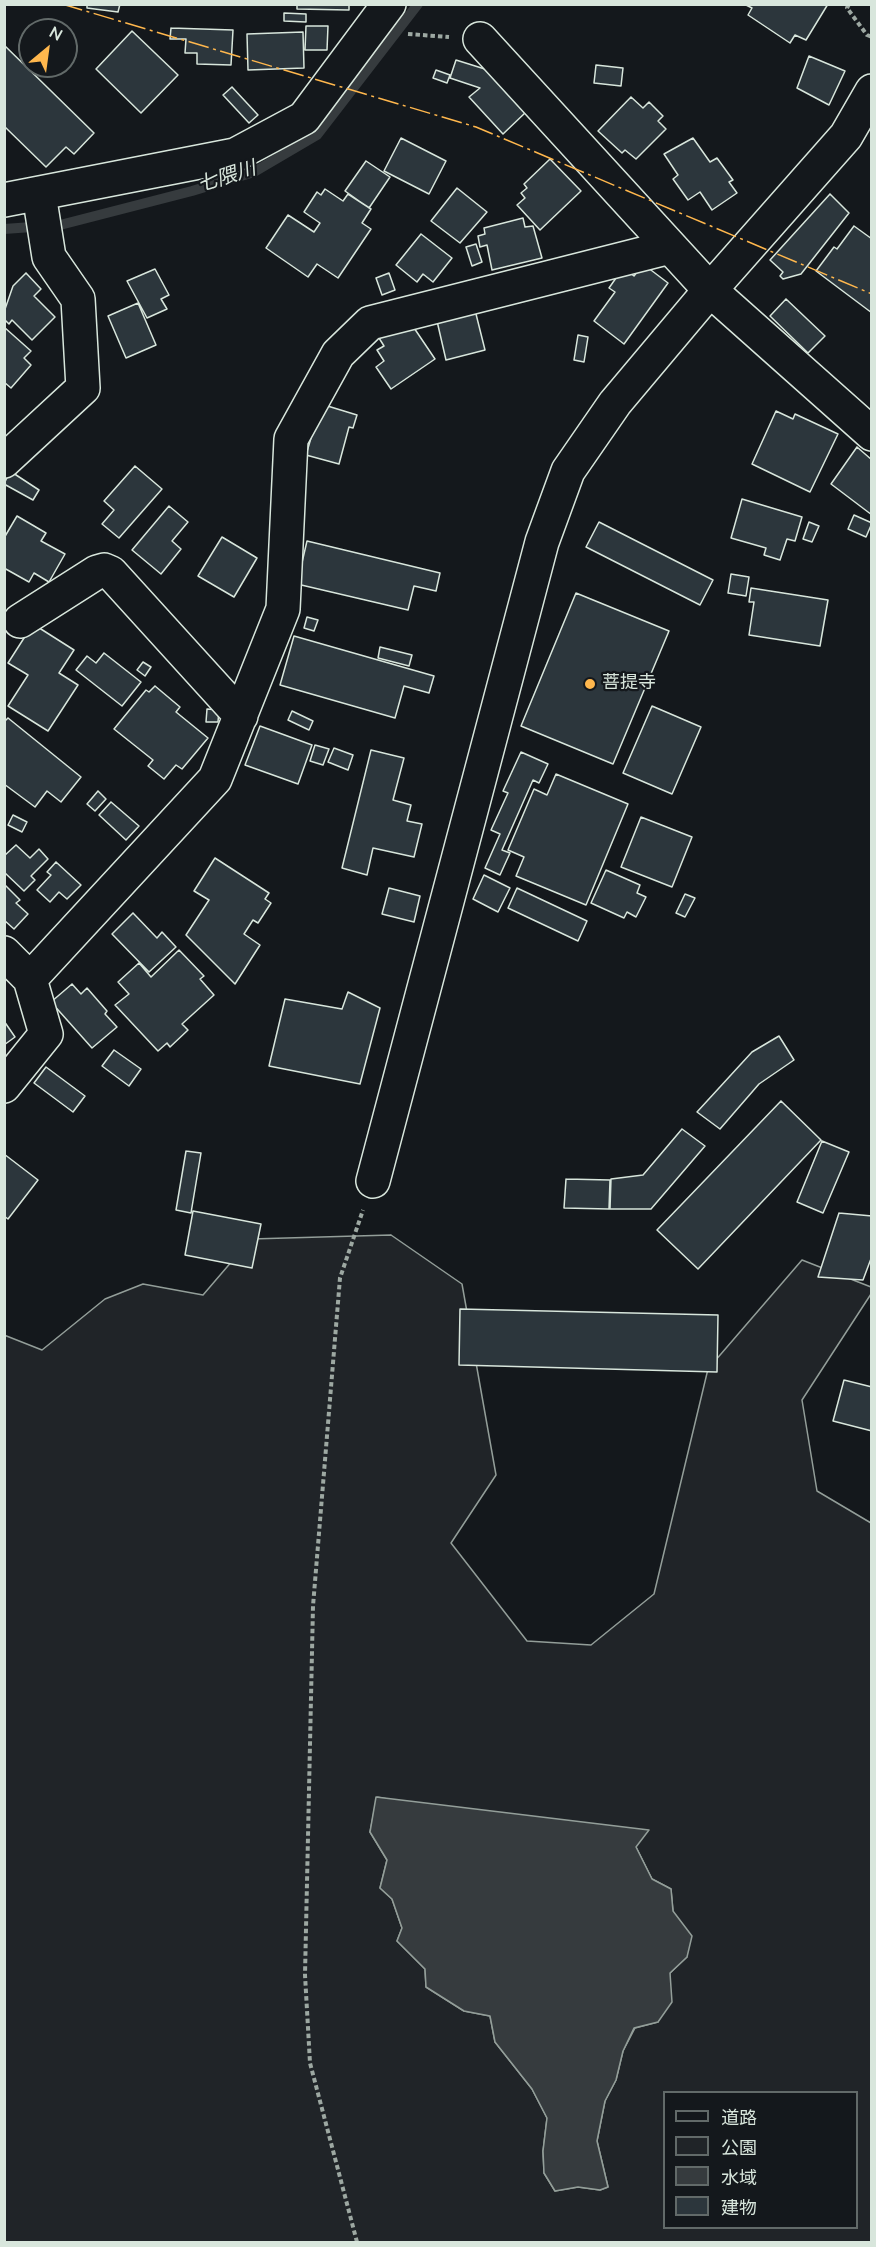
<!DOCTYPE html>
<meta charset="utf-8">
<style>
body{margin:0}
#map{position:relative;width:876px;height:2247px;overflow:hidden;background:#14181c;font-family:"Nunito Sans","Noto Sans JP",sans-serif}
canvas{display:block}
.frame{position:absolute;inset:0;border:6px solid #d8e6dc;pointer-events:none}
.legend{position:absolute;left:663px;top:2091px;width:195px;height:138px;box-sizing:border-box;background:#14181c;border:2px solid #626a69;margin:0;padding:8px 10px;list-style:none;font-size:18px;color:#d8e6dc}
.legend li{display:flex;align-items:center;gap:12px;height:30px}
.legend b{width:30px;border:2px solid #626a69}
.north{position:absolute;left:18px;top:18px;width:60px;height:60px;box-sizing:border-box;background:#14181c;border:2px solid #626a69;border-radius:50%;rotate:29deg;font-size:16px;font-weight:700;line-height:24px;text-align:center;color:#d8e6dc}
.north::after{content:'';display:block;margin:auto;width:21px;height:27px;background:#ffb74d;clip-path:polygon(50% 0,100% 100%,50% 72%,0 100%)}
</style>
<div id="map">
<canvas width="876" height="2247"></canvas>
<div class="frame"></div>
<ul class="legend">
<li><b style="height:8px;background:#14181c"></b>道路</li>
<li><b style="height:16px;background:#202428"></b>公園</li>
<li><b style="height:16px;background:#363b3e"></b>水域</li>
<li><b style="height:16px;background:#2c363c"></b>建物</li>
</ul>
<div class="north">N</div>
</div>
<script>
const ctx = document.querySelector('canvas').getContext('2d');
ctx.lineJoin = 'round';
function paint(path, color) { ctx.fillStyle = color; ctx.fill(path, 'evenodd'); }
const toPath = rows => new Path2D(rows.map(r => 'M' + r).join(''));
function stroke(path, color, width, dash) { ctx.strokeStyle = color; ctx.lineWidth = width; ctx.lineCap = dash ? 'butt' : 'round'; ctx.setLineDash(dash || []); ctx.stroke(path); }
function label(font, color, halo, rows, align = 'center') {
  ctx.font = font + ' "Nunito Sans","Noto Sans JP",sans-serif'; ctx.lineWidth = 4.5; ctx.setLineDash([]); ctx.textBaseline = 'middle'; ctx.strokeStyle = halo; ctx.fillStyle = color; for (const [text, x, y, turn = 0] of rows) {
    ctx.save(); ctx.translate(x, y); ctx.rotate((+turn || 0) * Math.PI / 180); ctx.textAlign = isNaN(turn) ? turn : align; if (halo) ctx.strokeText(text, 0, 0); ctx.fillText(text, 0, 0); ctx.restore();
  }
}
const green = toPath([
 [391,1235,462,1284,496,1475,451,1543,527,1641,591,1645,654,1594,708,1369,802,1260,871,1287,871,1294,802,1400,817,1491,871,1523,871,2242,5,2242,4,1335,42,1350,105,1299,143,1284,203,1295,251,1239,391,1235],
 [377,1797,636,1847,652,1879,671,1889,673,1911,687,1957,670,1973,658,2022,635,2028,623,2051,616,2080,605,2101,597,2141,608,2187,600,2190,578,2187,555,2191,544,2173,543,2151,547,2118,532,2089,495,2042,490,2016,464,2011,426,1987,425,1969,397,1941,402,1928,392,1899,380,1888,387,1860,370,1832,377,1797],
 [664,2092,856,2092,856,2228,664,2228,664,2092]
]);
paint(green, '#202428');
stroke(green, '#939e99', 1.5);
const water = toPath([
 [376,1797,649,1830,636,1847,652,1879,671,1889,673,1911,692,1936,687,1957,670,1973,672,2002,658,2022,634,2028,623,2051,616,2080,605,2101,597,2141,608,2187,600,2190,578,2187,555,2191,544,2173,543,2151,547,2118,532,2089,495,2042,490,2016,464,2011,426,1987,425,1969,397,1941,402,1928,392,1899,380,1888,387,1860,370,1832,376,1797]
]);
paint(water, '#363b3e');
stroke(water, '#939e99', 1.5);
stroke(toPath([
 [4,229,60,225,192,191,254,172,317,135,418,4]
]), '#363b3e', 10);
const building = toPath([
 [87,4,120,4,118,12,87,8,87,4],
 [297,4,349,4,349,10,297,9,297,4],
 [744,4,828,4,806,40,795,35,790,43,748,15,752,8,744,4],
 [284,13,306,14,306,22,284,21,284,13],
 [306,26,328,26,327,50,305,50,306,26],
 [171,28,233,30,231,65,197,64,197,53,185,53,186,39,170,39,171,28],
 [132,31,178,75,141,113,96,69,132,31],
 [303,32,304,68,248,70,247,34,303,32],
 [4,45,94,133,74,154,66,147,46,167,4,126,4,45],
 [809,56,845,71,829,105,797,88,809,56],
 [456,60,488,70,526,112,503,134,469,97,480,88,450,78,456,60],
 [596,65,623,68,621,86,594,83,596,65],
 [436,70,450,75,447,83,433,78,436,70],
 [232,87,258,115,249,123,223,95,232,87],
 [631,97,643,108,649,102,663,116,658,121,666,129,636,159,625,150,622,153,598,131,631,97],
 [401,138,446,161,429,194,384,171,401,138],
 [693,138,710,162,717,158,733,180,729,182,737,193,712,210,700,192,688,200,673,179,678,175,664,154,693,138],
 [550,159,581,191,540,230,517,205,525,198,521,193,527,188,524,184,550,159],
 [366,161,390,177,369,208,345,191,366,161],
 [457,188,487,212,460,243,431,221,457,188],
 [325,189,343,201,348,194,371,209,362,223,371,229,338,278,317,264,308,277,266,248,288,215,314,232,320,223,304,212,317,192,321,195,325,189],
 [830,194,849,213,801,274,783,279,780,276,783,272,770,260,830,194],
 [523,218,525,227,533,226,542,258,492,270,487,245,480,247,478,236,485,234,484,228,523,218],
 [854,226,872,239,872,313,816,271,834,247,837,249,854,226],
 [421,234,452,258,433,282,423,274,417,282,396,265,421,234],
 [476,244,482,262,472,266,466,247,476,244],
 [643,264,668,283,624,344,594,321,615,292,609,288,623,268,634,276,643,264],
 [155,269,169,295,161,299,167,309,147,318,127,281,155,269],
 [26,273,41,289,34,296,55,317,32,340,12,320,9,324,4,319,4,312,13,286,26,273],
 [389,273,395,290,382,295,376,278,389,273],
 [786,299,825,336,808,353,770,316,786,299],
 [138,303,156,345,126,358,108,316,138,303],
 [474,306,485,350,446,360,437,321,474,306],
 [408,319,435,359,391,389,376,367,384,361,377,350,384,346,379,338,408,319],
 [4,327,31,351,24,358,31,365,11,388,4,382,4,327],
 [578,335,588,337,584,362,574,360,578,335],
 [321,404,357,415,353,428,349,427,339,464,306,455,321,404],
 [776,411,793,419,795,414,838,434,810,492,752,464,776,411],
 [857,447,872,460,872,515,831,484,857,447],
 [135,466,162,489,119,538,102,524,114,510,104,501,135,466],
 [10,471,39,490,33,500,4,484,10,471],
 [742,499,802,517,795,541,787,539,780,560,764,555,766,548,731,538,742,499],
 [169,506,188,522,172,541,181,549,161,574,132,550,169,506],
 [854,515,872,523,866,537,848,529,854,515],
 [17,516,46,533,41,541,65,554,49,582,34,573,29,582,4,568,4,538,17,516],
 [599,522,713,580,700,605,586,547,599,522],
 [809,522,819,526,812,542,803,539,809,522],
 [222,537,257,558,234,597,198,576,222,537],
 [307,541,440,573,436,591,414,586,408,610,297,584,307,541],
 [731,574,749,577,746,596,728,593,731,574],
 [751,588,828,600,820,646,749,635,754,602,749,602,751,588],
 [576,593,669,631,613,764,521,726,576,593],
 [307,617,318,620,314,631,304,628,307,617],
 [33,624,74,650,59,673,78,685,48,731,8,706,28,675,8,663,33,624],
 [294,636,434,676,429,693,404,686,395,718,280,685,294,636],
 [380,647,412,655,409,666,378,658,380,647],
 [104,653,141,682,122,706,76,670,87,656,96,663,104,653],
 [143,662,151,667,145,676,137,670,143,662],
 [155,686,180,707,176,712,208,738,182,769,176,765,164,779,148,766,153,760,114,729,146,690,149,692,155,686],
 [652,706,701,727,672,794,623,773,652,706],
 [207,709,219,710,218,722,206,722,207,709],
 [292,711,313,721,309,730,288,720,292,711],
 [8,718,81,777,61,802,47,791,35,807,4,784,4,722,8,718],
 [260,726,312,745,298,784,245,765,260,726],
 [315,745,329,749,323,765,310,761,315,745],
 [334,748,353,755,348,770,328,762,334,748],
 [371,750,404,758,393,800,411,805,407,821,422,824,414,857,373,848,367,875,342,868,371,750],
 [521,752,548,764,539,783,533,780,502,850,510,853,500,875,485,868,500,834,491,830,508,793,503,791,521,752],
 [556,774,628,804,586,905,516,876,524,857,508,850,534,789,547,795,556,774],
 [98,791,106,799,95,811,87,804,98,791],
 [111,802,139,826,126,840,99,815,111,802],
 [13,815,27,822,22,832,8,825,13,815],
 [641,817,692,837,672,887,621,867,641,817],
 [16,845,30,858,39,849,48,859,31,876,35,880,24,891,4,872,4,856,16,845],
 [215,858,269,893,265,899,271,903,258,923,253,920,244,934,260,945,235,984,186,935,209,900,194,891,215,858],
 [56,862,81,885,67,899,59,892,50,902,37,890,51,875,47,872,56,862],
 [606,870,640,885,637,893,646,897,636,917,627,912,624,918,591,903,606,870],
 [484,875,510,888,498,912,473,899,484,875],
 [4,884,20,900,16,903,28,914,14,929,4,920,4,884],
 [389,888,420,896,414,922,382,914,389,888],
 [517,888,587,921,578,941,508,908,517,888],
 [685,894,695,898,685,917,676,913,685,894],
 [133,913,157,938,162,932,176,947,149,972,112,934,133,913],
 [179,950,204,976,200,979,214,995,182,1024,188,1030,170,1047,167,1043,158,1051,115,1005,129,994,118,982,139,963,151,977,179,950],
 [72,984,81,994,87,988,107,1011,105,1014,117,1027,92,1048,51,1002,72,984],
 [348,992,380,1008,360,1084,269,1066,285,999,342,1009,348,992],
 [4,1021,15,1037,4,1045,4,1021],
 [779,1036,794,1060,759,1084,720,1129,697,1112,752,1052,779,1036],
 [114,1050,141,1069,129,1086,102,1066,114,1050],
 [46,1067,85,1096,73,1112,34,1083,46,1067],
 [781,1101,821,1140,698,1269,657,1230,781,1101],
 [682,1129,705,1146,651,1209,610,1209,611,1179,643,1175,682,1129],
 [822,1141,849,1152,823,1213,797,1202,822,1141],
 [186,1151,201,1153,191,1213,176,1210,186,1151],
 [4,1154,38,1180,8,1219,4,1216,4,1154],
 [566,1179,610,1180,609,1209,564,1208,566,1179],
 [193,1211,261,1224,252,1268,185,1255,193,1211],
 [839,1213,872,1216,872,1256,863,1280,818,1277,839,1213],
 [460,1309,718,1315,717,1372,459,1365,460,1309],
 [844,1380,872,1387,872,1431,833,1421,844,1380]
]);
paint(building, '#2c363c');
stroke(building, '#d8e6dc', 1.5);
const minor = toPath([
 [480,39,710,290,872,434],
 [4,200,235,155,304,118,389,4],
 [4,461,83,388,78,299,49,257,39,194],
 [20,621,97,572,104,570,111,573,241,716],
 [4,953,30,979,46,1034,4,1086],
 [30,979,215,779,283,609,291,439,338,354,370,323,670,247],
 [373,1181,542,542,568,471,615,403,710,290,846,136,872,91]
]);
stroke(minor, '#d8e6dc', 36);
stroke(toPath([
 [849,4,847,8,867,35,872,37],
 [408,34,449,37],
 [357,2242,310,2063,305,1975,313,1606,340,1278,363,1210]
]), '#9da8a2', 4, [4.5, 3]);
stroke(minor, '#14181c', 33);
stroke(toPath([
 [62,4,476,127,872,294]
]), '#ffb74d', 1.5, [21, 4.5, 3, 4.5]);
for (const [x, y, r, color] of [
 [590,684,6,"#ffb74d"]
]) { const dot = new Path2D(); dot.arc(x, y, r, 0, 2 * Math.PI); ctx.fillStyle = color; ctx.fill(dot); stroke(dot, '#14181c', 2); }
label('18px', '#d8e6dc', '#14181c', [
 ["菩提寺",602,684]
], 'left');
label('italic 20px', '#d8e6dc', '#14181c', [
 ["七隈川",227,178,-18]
]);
</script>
